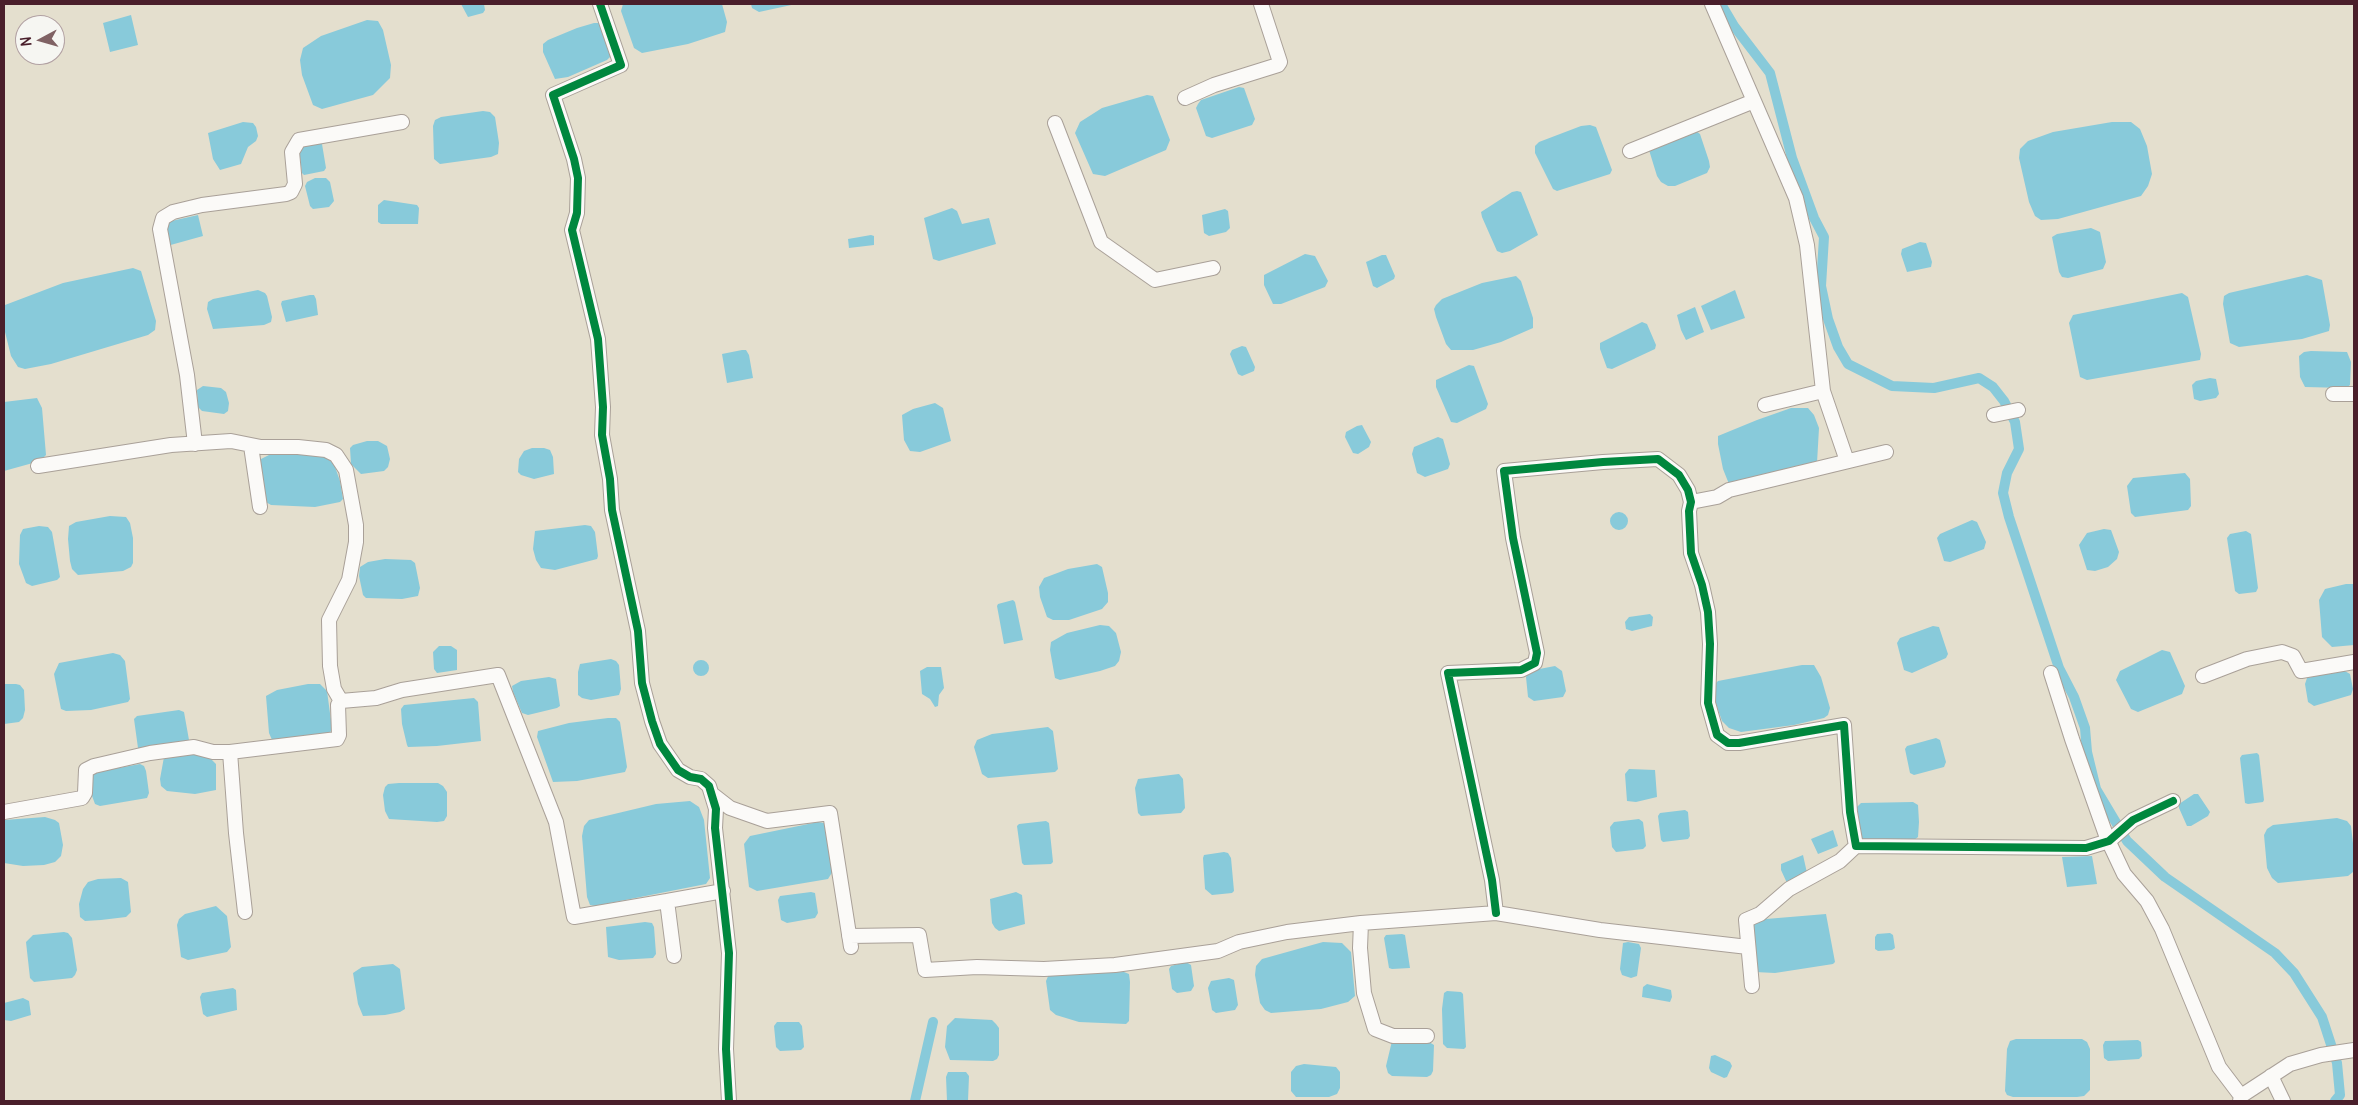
<!DOCTYPE html>
<style>
body{margin:0}
#map{position:relative;width:2358px;height:1105px;overflow:hidden;background:#e4dfce;font-family:Delius,sans-serif}
canvas{display:block}
.frame{position:absolute;inset:0;border:5px solid #4a1f2b;pointer-events:none}
.north{position:absolute;left:15px;top:15px;width:50px;height:50px;box-sizing:border-box;background:#f6f6f2;border:1px solid #b1a0a2;border-radius:50%;rotate:264deg;font-size:14px;font-weight:700;line-height:20px;text-align:center;color:#4a1f2b}
.north::after{content:'';display:block;margin:auto;width:18px;height:22px;background:#806264;clip-path:polygon(50% 0,100% 100%,50% 72%,0 100%)}
</style>
<div id="map">
<canvas width="2358" height="1105"></canvas>
<div class="frame"></div>
<div class="north">N</div>
</div>
<script>
const ctx = document.querySelector('canvas').getContext('2d');
ctx.lineJoin = 'round';
function paint(path, color) { ctx.fillStyle = color; ctx.fill(path, 'evenodd'); }
const toPath = rows => new Path2D(rows.map(r => 'M' + r).join(''));
function stroke(path, color, width, dash) { ctx.strokeStyle = color; ctx.lineWidth = width; ctx.lineCap = dash ? 'butt' : 'round'; ctx.setLineDash(dash || []); ctx.stroke(path); }
paint(toPath([
 [461,4,484,4,485,10,483,13,468,17],
 [623,4,722,4,727,22,725,32,688,44,642,53,634,48,621,11],
 [751,4,796,4,759,12,752,8],
 [131,15,138,45,110,52,103,23],
 [367,20,378,21,383,30,391,65,390,78,373,95,322,109,313,105,302,75,300,60,303,48,321,36],
 [594,23,600,23,611,56,607,60,568,77,555,79,543,52,543,44,548,40,577,28],
 [1239,87,1244,88,1255,119,1252,125,1212,138,1206,136,1196,108,1198,104,1201,100],
 [1147,95,1153,96,1170,140,1166,150,1105,176,1093,174,1075,133,1080,122,1102,108],
 [483,111,490,112,495,117,499,143,498,154,491,157,440,164,434,159,433,126,435,120,441,117],
 [243,122,253,123,256,127,258,136,256,141,248,147,241,164,220,170,213,159,208,133],
 [2112,122,2131,122,2140,129,2147,146,2152,174,2148,186,2141,196,2058,219,2041,220,2035,216,2029,202,2019,158,2020,149,2028,141,2053,132],
 [1590,125,1596,127,1612,170,1610,174,1557,191,1553,189,1535,153,1535,146,1539,142,1581,126],
 [1696,131,1700,134,1709,161,1710,167,1707,173,1675,186,1668,186,1661,182,1657,176,1649,150],
 [319,142,322,144,326,168,324,171,304,175,302,173,299,149,300,145],
 [315,178,326,178,330,182,334,201,329,207,313,209,310,206,305,186,307,182],
 [1517,191,1521,192,1538,235,1510,251,1502,253,1497,251,1482,217,1481,212,1512,192],
 [384,200,417,205,419,208,418,224,381,224,378,222,378,205],
 [952,208,957,211,962,224,989,218,996,244,939,261,933,259,924,218],
 [1225,209,1228,211,1230,228,1226,232,1209,236,1204,233,1202,215],
 [198,215,203,236,167,246,167,222],
 [2091,228,2100,232,2106,262,2103,269,2068,278,2062,277,2059,272,2052,237,2057,234],
 [871,235,874,236,874,245,849,248,848,239],
 [1920,242,1926,243,1932,262,1931,267,1907,272,1901,254,1902,249],
 [1305,254,1315,256,1328,281,1325,287,1281,304,1273,304,1264,285,1264,275],
 [1382,255,1386,255,1395,276,1394,279,1377,288,1373,286,1366,262],
 [133,268,141,271,156,321,155,330,148,335,51,364,25,369,18,367,11,356,4,328,5,305,63,283],
 [2307,275,2322,280,2330,325,2329,331,2302,339,2239,347,2230,343,2223,304,2224,296,2229,293],
 [1516,276,1521,281,1533,318,1533,328,1501,342,1473,350,1451,350,1446,344,1436,317,1434,309,1436,305,1442,299,1482,283],
 [258,290,265,293,267,296,272,317,271,322,264,325,213,329,207,309,208,302,213,299],
 [1735,290,1745,318,1711,330,1701,306],
 [2182,293,2188,297,2201,354,2200,360,2087,380,2080,377,2069,323,2073,315],
 [310,295,314,295,316,299,318,315,286,322,281,304,282,301],
 [1695,307,1704,332,1686,340,1681,330,1677,315],
 [1642,322,1647,324,1656,345,1655,349,1612,369,1607,368,1600,349,1600,343],
 [1242,346,1246,347,1255,367,1254,371,1242,376,1238,374,1230,354,1232,350],
 [742,350,746,350,749,355,753,378,727,383,722,354],
 [2311,351,2347,352,2351,362,2350,385,2346,388,2305,387,2300,377,2299,356,2304,352],
 [1469,365,1474,366,1488,404,1486,409,1457,423,1451,422,1436,387,1436,380],
 [2210,378,2216,379,2219,394,2216,398,2200,401,2194,399,2192,385,2196,381],
 [203,386,221,388,226,392,229,403,228,411,224,414,202,411,198,407,197,390],
 [37,398,42,408,46,455,40,461,4,471,4,402],
 [935,403,943,408,951,441,920,452,910,451,904,440,902,415,913,409],
 [1791,408,1808,408,1814,415,1819,428,1817,463,1729,484,1723,469,1718,444,1718,436,1757,420],
 [1362,425,1371,442,1369,447,1358,454,1353,453,1345,437,1346,432,1357,426],
 [1438,437,1443,439,1450,464,1448,469,1425,477,1417,473,1412,454,1414,447],
 [367,441,378,441,387,446,390,459,388,467,384,471,361,474,351,464,350,448,353,445],
 [532,448,544,448,550,450,553,457,554,474,534,479,521,475,518,472,519,459,524,451],
 [304,453,326,457,334,464,340,481,343,499,340,502,315,507,271,505,264,501,259,460,271,454],
 [2185,473,2190,479,2191,506,2188,510,2135,517,2131,513,2127,486,2133,478],
 '1610 521a9 9 0 1 1 18 0a9 9 0 1 1-18 0Z',
 [110,516,126,517,130,523,133,538,133,563,131,567,123,571,78,575,72,569,70,561,68,539,69,526,76,522],
 [1972,520,1977,522,1986,542,1984,549,1950,562,1944,561,1937,538,1940,534],
 [585,525,591,526,595,532,598,556,597,559,555,570,541,568,536,560,533,549,535,531],
 [39,526,48,527,52,532,60,577,57,580,32,586,26,583,19,564,20,535,23,529],
 [2104,529,2111,530,2119,552,2117,559,2108,567,2095,571,2087,570,2079,545,2087,533],
 [2246,531,2251,534,2258,588,2256,592,2239,594,2235,591,2227,538,2230,534],
 [385,559,411,560,415,563,420,588,418,596,402,599,366,598,363,595,359,576,360,567,368,562],
 [1097,564,1102,567,1108,593,1108,602,1102,609,1069,620,1053,620,1047,617,1040,597,1039,587,1044,578,1068,569],
 [2346,584,2354,584,2354,645,2332,647,2322,637,2319,600,2325,589],
 [1013,600,1015,602,1023,640,1004,644,997,606,998,604],
 [1650,614,1653,617,1652,626,1632,631,1626,629,1625,622,1629,617],
 [1100,625,1109,626,1116,633,1121,652,1119,661,1115,666,1100,671,1060,680,1055,678,1050,650,1051,642,1067,633],
 [1933,626,1939,627,1948,654,1946,658,1912,673,1904,670,1897,643,1900,638],
 [439,646,451,646,457,650,457,670,437,673,434,669,433,652],
 [2162,650,2170,652,2185,686,2182,694,2138,712,2131,709,2116,680,2120,671],
 [113,653,120,655,125,661,130,699,128,702,91,710,66,711,61,709,54,674,59,663],
 [611,659,616,661,619,665,621,689,619,695,591,700,582,698,578,695,578,672,580,664],
 '693 668a8 8 0 1 1 16 0a8 8 0 1 1-16 0Z',
 [1802,665,1814,665,1821,677,1830,708,1828,715,1824,718,1794,725,1741,732,1729,728,1722,721,1714,698,1714,685,1718,681],
 [1555,666,1562,671,1566,691,1563,697,1534,701,1528,697,1526,677,1529,671],
 [927,667,941,667,944,688,939,695,938,706,935,707,930,699,922,694,920,671],
 [2343,670,2350,674,2353,689,2351,695,2314,706,2308,702,2305,684,2307,678],
 [549,677,556,679,560,706,557,708,528,715,522,713,513,692,512,686,521,681],
 [4,684,16,684,20,685,24,690,25,710,23,718,19,722,4,724],
 [308,684,320,684,327,691,332,728,330,733,273,742,269,733,266,696,277,690],
 [474,698,478,702,481,741,437,746,408,747,407,745,402,724,401,709,404,705],
 [179,710,184,712,189,740,187,744,141,750,138,748,134,719,137,716],
 [608,718,616,718,620,722,627,767,625,772,577,781,553,782,537,737,538,731,569,723],
 [1048,727,1053,731,1058,769,1055,772,988,778,982,774,974,747,977,740,992,734],
 [1936,738,1940,740,1946,762,1944,767,1914,775,1910,773,1905,749,1907,746],
 [188,753,209,757,216,764,216,790,195,794,167,791,161,786,160,779,164,757],
 [2257,753,2259,755,2264,800,2263,802,2248,804,2245,803,2240,758,2242,755],
 [140,764,144,766,146,771,149,793,147,798,100,806,95,804,91,793,91,773],
 [1629,769,1655,770,1657,797,1636,802,1627,801,1625,774],
 [1179,774,1183,779,1185,808,1181,813,1141,816,1138,813,1135,788,1138,779],
 [399,783,438,783,443,786,447,792,447,816,444,821,437,822,389,819,385,811,383,795,385,787,388,784],
 [2194,794,2198,794,2210,812,2208,816,2191,826,2187,826,2179,808,2179,804],
 [690,801,699,807,704,820,710,878,706,884,595,906,590,905,587,897,582,836,584,826,589,820,656,804],
 [1913,802,1918,805,1919,822,1918,837,1914,840,1862,841,1857,807,1861,803],
 [1685,810,1688,812,1690,836,1688,839,1663,842,1661,840,1658,816,1660,813],
 [45,817,55,820,59,823,63,845,61,856,55,862,44,865,23,866,4,863,4,820],
 [2337,818,2347,821,2351,826,2354,852,2353,872,2348,876,2278,883,2272,878,2267,868,2264,835,2267,829,2273,825],
 [1639,819,1643,822,1646,846,1643,849,1616,852,1612,847,1610,827,1614,822],
 [1046,821,1049,823,1053,862,1051,864,1024,865,1022,863,1017,826,1019,824],
 [818,822,824,823,828,829,833,871,828,879,757,891,749,887,744,844,750,836],
 [1833,830,1838,846,1818,854,1811,839],
 [1224,852,1228,853,1231,858,1234,891,1232,893,1212,895,1205,889,1203,858,1204,855],
 [1803,855,1807,873,1787,883,1781,870,1781,864],
 [2092,856,2097,884,2067,887,2062,857],
 [121,878,128,882,131,912,126,917,101,920,85,921,80,917,79,904,83,889,88,882,98,879],
 [811,892,815,893,818,913,815,918,787,923,781,920,778,900,780,896],
 [1016,892,1022,895,1025,924,999,931,995,928,992,923,990,899],
 [216,906,227,916,231,947,227,952,188,960,181,957,177,925,179,919,185,914],
 [1826,914,1835,962,1833,964,1775,973,1755,972,1751,923,1754,920],
 [645,922,652,923,654,927,656,954,653,958,619,960,608,957,606,927],
 [64,932,68,933,72,938,77,970,75,975,72,978,34,982,30,978,26,942,33,935],
 [1890,933,1893,935,1895,948,1892,950,1878,951,1875,949,1875,937,1877,934],
 [1402,934,1405,935,1410,968,1392,969,1389,968,1384,938,1386,935],
 [1323,942,1342,943,1351,952,1355,996,1348,1002,1321,1009,1271,1013,1265,1010,1260,1003,1255,975,1256,966,1262,959],
 [1628,942,1639,944,1641,948,1637,976,1631,978,1622,975,1620,969,1623,943],
 [1186,962,1191,965,1194,986,1191,991,1177,993,1172,989,1169,969,1171,966],
 [393,964,400,969,405,1009,400,1012,385,1015,363,1016,358,1004,353,973,362,967],
 [1124,972,1129,974,1130,982,1129,1021,1126,1024,1079,1022,1056,1015,1050,1010,1046,981,1049,974],
 [1229,978,1234,980,1238,1005,1235,1010,1216,1013,1212,1010,1208,988,1211,981],
 [1647,984,1671,990,1672,997,1670,1002,1642,997,1643,987],
 [233,988,236,990,237,1010,207,1017,203,1014,200,997,202,993],
 [1447,991,1461,992,1463,994,1466,1047,1464,1049,1447,1048,1443,1044,1442,1009,1444,993],
 [23,998,29,1001,31,1015,11,1021,4,1020,4,1003],
 [955,1018,992,1020,996,1024,999,1028,999,1055,997,1059,993,1061,950,1060,945,1047,947,1026],
 [777,1022,799,1022,802,1026,804,1047,801,1050,780,1051,776,1047,774,1026],
 [2016,1039,2082,1039,2087,1042,2090,1049,2090,1090,2084,1096,2077,1097,2013,1097,2007,1095,2005,1091,2007,1049,2010,1041],
 [2138,1040,2141,1042,2142,1056,2139,1059,2108,1061,2104,1058,2103,1045,2105,1041],
 [1392,1041,1429,1042,1434,1045,1433,1071,1431,1075,1427,1077,1392,1076,1388,1073,1386,1066],
 [1715,1055,1730,1062,1732,1066,1727,1077,1724,1078,1711,1072,1709,1068,1711,1056],
 [1304,1064,1336,1067,1340,1072,1340,1088,1337,1094,1329,1097,1296,1097,1291,1091,1291,1072,1296,1066],
 [948,1072,966,1072,969,1076,968,1101,947,1101,946,1077]
]), '#88cada');
stroke(toPath([
 [1721,4,1734,26,1770,73,1792,158,1814,218,1824,237,1821,286,1828,319,1838,347,1848,364,1892,386,1934,388,1979,378,1993,387,2004,401,2015,422,2019,449,2007,473,2003,493,2009,517,2059,668,2074,697,2085,728,2087,752,2096,789,2127,841,2165,877,2275,953,2294,973,2322,1017,2337,1063,2340,1095,2335,1101],
 [915,1101,933,1022]
]), '#88cada', 10);
const minor = toPath([
 [600,4,621,65,553,95,574,159,578,178,577,213,572,230,598,339,603,407,602,435,610,479,612,510,638,631,642,683,652,721,660,744,678,770,690,777,701,779,709,786,716,809,715,828,729,953,726,1049,729,1101],
 [1712,4,1796,198,1807,245,1823,391,1765,405],
 [1185,98,1214,85,1278,65,1280,62,1261,4],
 [1055,123,1101,242,1155,280,1213,268],
 [1630,151,1754,101],
 [1823,391,1847,461],
 [2333,394,2354,394],
 [1994,415,2018,410],
 [195,444,187,375,160,229,163,218,173,212,202,205,286,194,291,192,295,184,292,152,299,140,402,122],
 [251,446,260,507],
 [38,466,171,445,231,441,261,447,298,447,326,450,336,455,346,470,356,525,356,542,349,580,329,620,330,666,334,689,341,701],
 [1691,502,1717,497,1729,490,1886,452],
 [2051,673,2072,739,2107,838,2124,874,2147,901,2162,929,2219,1067,2241,1096],
 [2203,676,2247,659,2282,652,2293,656,2301,671,2354,662],
 [230,752,236,833,245,912],
 [712,794,730,808,767,821,830,813,851,947],
 [4,812,82,798,85,793,86,770,94,766,150,753,194,747,213,752,230,752,337,739,339,735,338,705,341,701,376,698,402,690,498,675,556,822,574,917,667,901],
 [1496,913,1492,880,1448,673,1521,670,1535,663,1537,653,1513,538,1504,471,1603,462,1658,459,1679,475,1688,490,1691,502,1689,511,1691,553,1702,585,1708,612,1710,644,1708,703,1717,735,1728,743,1739,743,1844,725,1850,812,1856,846,2086,848,2109,841,2133,820,2173,801],
 [1361,923,1360,948,1364,993,1375,1029,1393,1036,1427,1036],
 [849,936,919,935,925,970,977,967,1044,969,1115,965,1218,951,1239,942,1287,932,1361,923,1496,913,1600,930,1748,947],
 [674,956,667,901,723,891],
 [1752,986,1746,920,1760,914,1789,889,1840,861,1856,846],
 [2271,1076,2283,1101],
 [2240,1101,2241,1096,2290,1064,2321,1055,2354,1050]
]);
stroke(minor, '#a9a098', 16);
stroke(minor, '#fbfaf8', 14);
stroke(toPath([
 [600,4,621,65,553,95,574,159,578,178,577,213,572,230,598,339,603,407,602,435,610,479,612,510,638,631,642,683,652,721,660,744,678,770,690,777,701,779,709,786,716,809,715,828,729,953,726,1049,729,1101],
 [1496,913,1492,880,1448,673,1521,670,1535,663,1537,653,1513,538,1504,471,1603,462,1658,459,1679,475,1688,490,1691,502,1689,511,1691,553,1702,585,1708,612,1710,644,1708,703,1717,735,1728,743,1739,743,1844,725,1850,812,1856,846,2086,848,2109,841,2133,820,2173,801]
]), '#00873e', 8);
</script>
